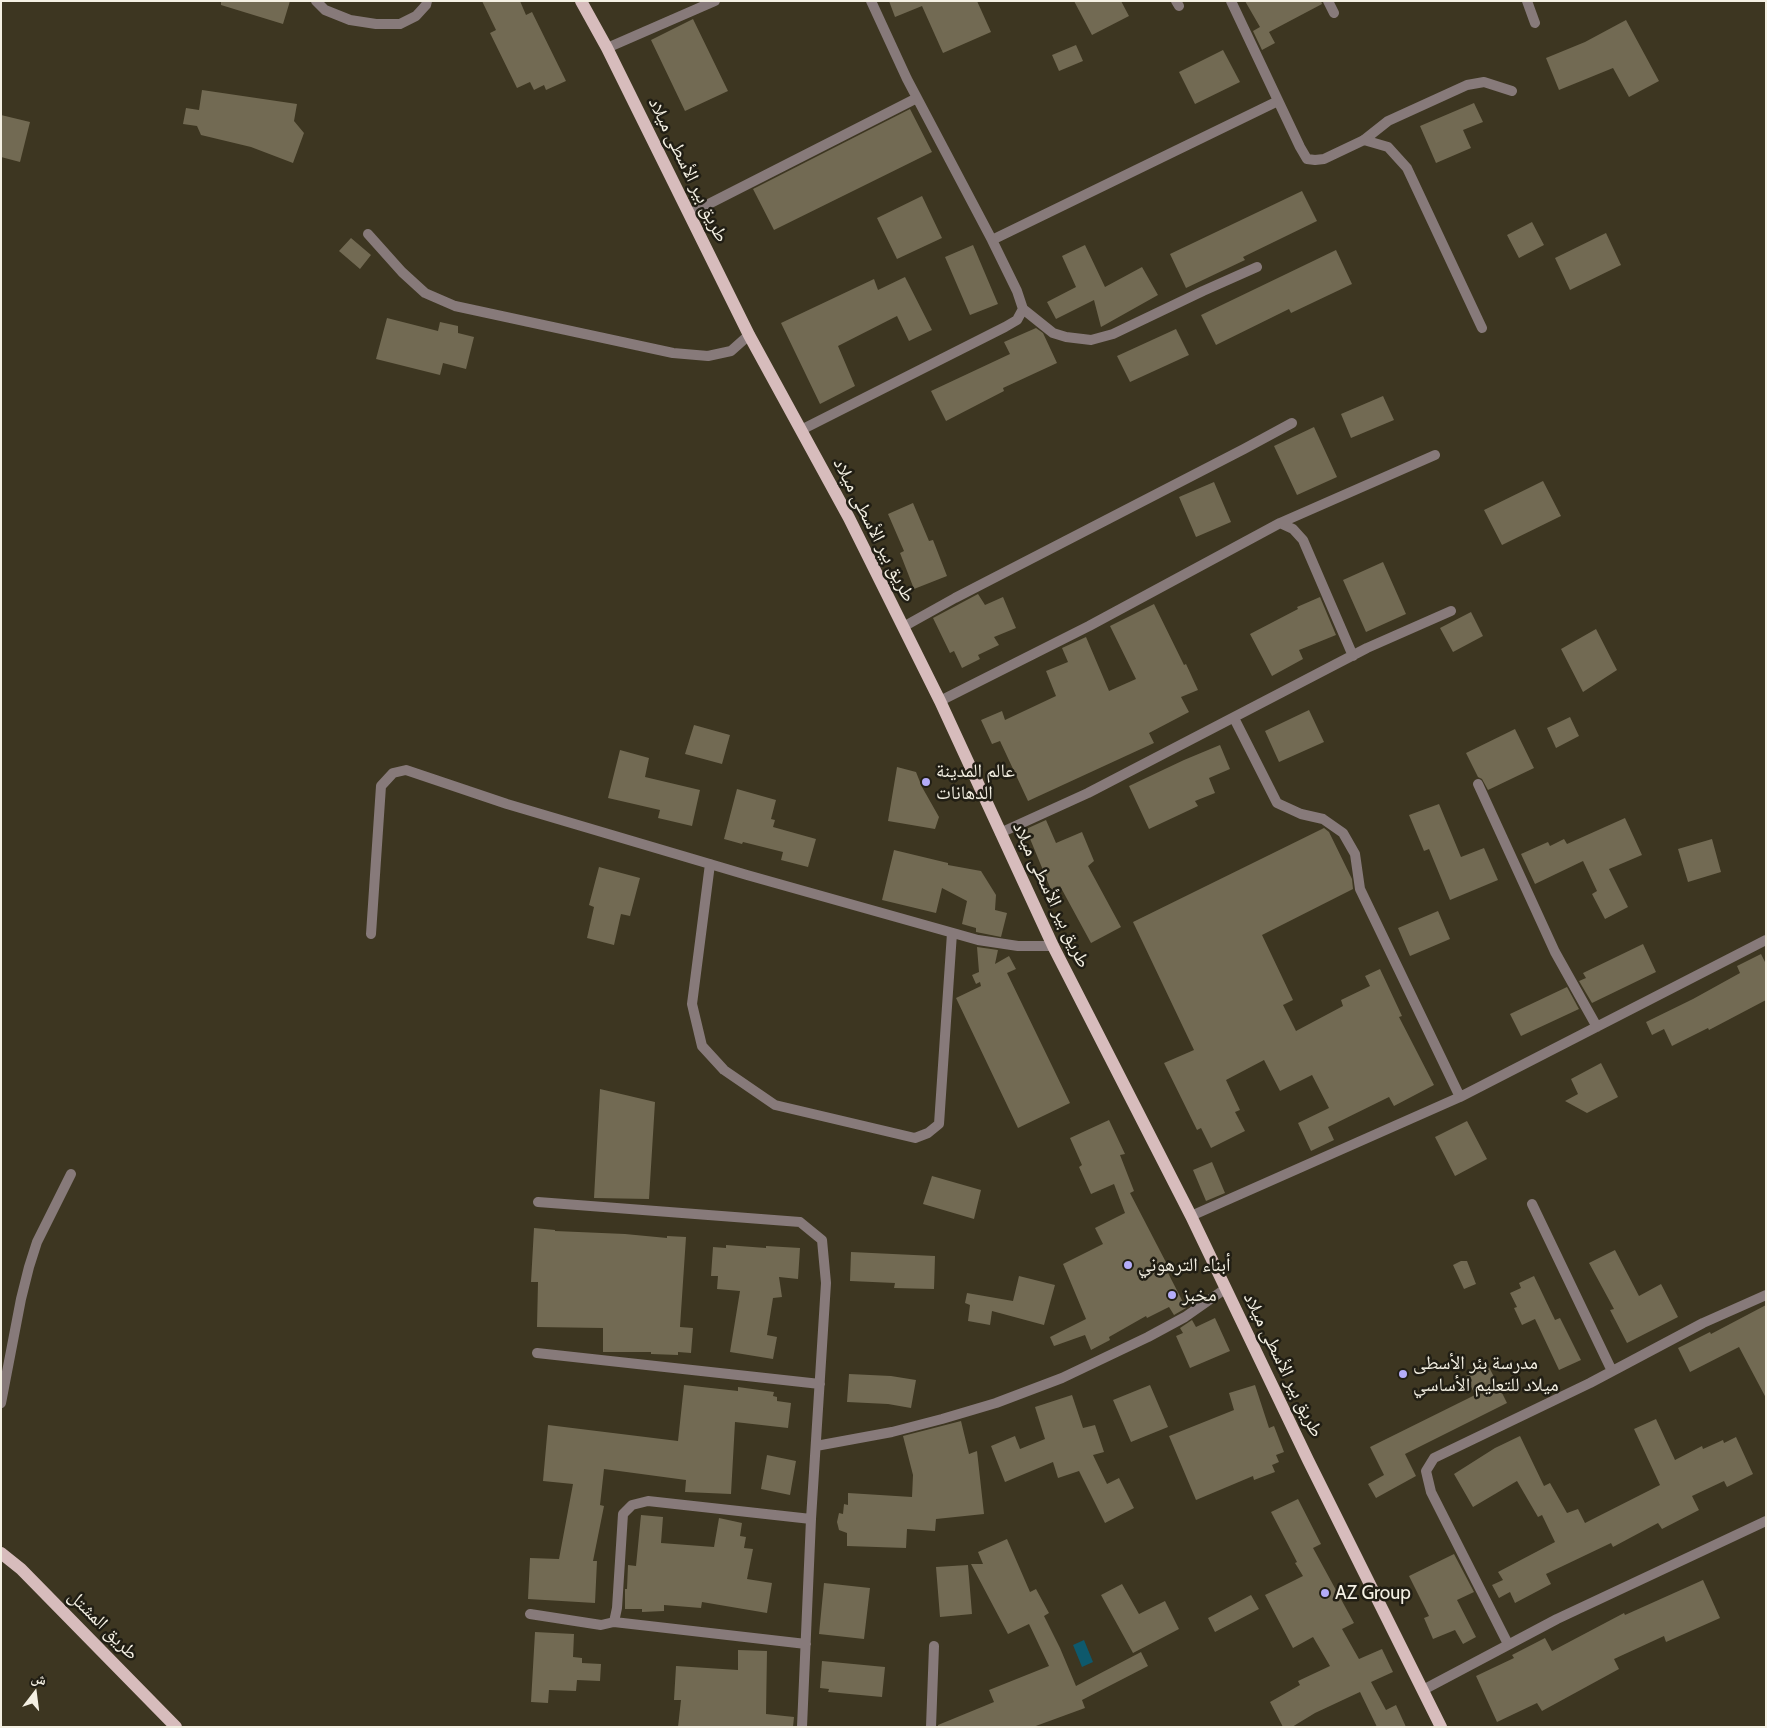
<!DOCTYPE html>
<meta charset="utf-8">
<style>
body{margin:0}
#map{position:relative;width:1767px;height:1728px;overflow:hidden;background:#3d3621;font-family:Cabin,"Noto Naskh Arabic",sans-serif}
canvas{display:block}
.frame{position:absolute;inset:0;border:2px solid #f4f0e3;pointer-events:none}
.north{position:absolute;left:10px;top:1668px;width:50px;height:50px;-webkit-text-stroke:4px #211e14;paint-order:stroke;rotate:15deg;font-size:14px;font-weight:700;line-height:20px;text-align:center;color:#f4f0e3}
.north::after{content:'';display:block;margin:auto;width:18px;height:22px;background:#f4f0e3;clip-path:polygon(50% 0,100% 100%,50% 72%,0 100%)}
</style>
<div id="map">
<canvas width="1767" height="1728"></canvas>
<div class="frame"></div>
<div class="north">ش</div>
</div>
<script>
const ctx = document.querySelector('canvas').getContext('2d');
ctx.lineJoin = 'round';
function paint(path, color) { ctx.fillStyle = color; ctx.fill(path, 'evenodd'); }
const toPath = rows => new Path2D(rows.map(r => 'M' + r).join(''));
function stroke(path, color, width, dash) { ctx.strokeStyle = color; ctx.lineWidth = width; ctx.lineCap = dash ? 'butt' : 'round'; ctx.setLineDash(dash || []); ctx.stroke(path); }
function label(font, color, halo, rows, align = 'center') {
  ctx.font = font + ' Cabin,"Noto Naskh Arabic",sans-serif'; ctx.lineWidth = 5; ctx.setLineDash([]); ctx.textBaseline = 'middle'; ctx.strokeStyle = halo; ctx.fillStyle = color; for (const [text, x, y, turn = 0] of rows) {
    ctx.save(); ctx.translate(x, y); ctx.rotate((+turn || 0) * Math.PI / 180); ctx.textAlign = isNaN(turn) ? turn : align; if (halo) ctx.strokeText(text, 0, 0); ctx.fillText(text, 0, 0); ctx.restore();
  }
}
paint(toPath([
 [1084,1640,1093,1662,1082,1667,1073,1645]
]), '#0e596c');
paint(toPath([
 [221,1,290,1,283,24,221,5],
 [482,1,520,1,526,15,532,12,566,81,546,90,544,85,534,90,530,82,517,88,490,33,496,30],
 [889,1,977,1,991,32,943,53,922,6,895,17],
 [1074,1,1121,1,1129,16,1092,35],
 [1245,1,1321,1,1322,4,1269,32,1275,43,1262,50,1253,31,1260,27],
 [693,19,728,91,685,111,651,40],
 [1626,20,1659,81,1629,97,1613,68,1559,90,1546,58,1585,42],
 [1076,45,1083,61,1059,71,1052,55],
 [1223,50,1240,82,1195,104,1179,72],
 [202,90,297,104,294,121,304,133,293,163,251,147,201,135,197,126,183,124,186,108,199,110],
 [1474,103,1483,122,1463,130,1471,148,1436,163,1420,126],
 [910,109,932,152,774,230,753,189],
 [1,115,30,122,20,162,1,157],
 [1302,191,1317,221,1243,257,1245,260,1186,288,1170,254],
 [922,196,942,238,897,259,877,218],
 [1532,222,1544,245,1519,258,1507,235],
 [1606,233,1621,265,1570,290,1555,258],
 [351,238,371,255,360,269,339,251],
 [973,245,998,304,970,315,945,257],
 [1085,245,1105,287,1142,267,1158,295,1101,327,1094,300,1056,319,1047,302,1076,287,1062,256],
 [1336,250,1352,284,1291,313,1289,309,1216,345,1201,315],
 [905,277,932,330,909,341,897,316,838,346,855,386,820,404,781,323,874,279,878,290],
 [387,318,438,331,440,322,458,326,458,333,474,337,466,369,443,363,440,375,376,359],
 [1036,328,1043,333,1057,363,1003,388,1004,391,946,421,931,391,1010,354,1004,342],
 [1176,329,1189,355,1130,382,1117,356],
 [1383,396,1394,420,1351,438,1341,414],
 [1314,427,1337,477,1297,495,1274,446],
 [1543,481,1561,516,1502,545,1484,510],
 [1214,482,1231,522,1196,537,1179,497],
 [913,503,929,541,933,540,947,576,914,589,900,553,904,551,888,514],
 [1383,562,1406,614,1366,632,1343,580],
 [978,594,985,605,1003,597,1016,628,994,637,999,645,978,655,980,659,962,668,954,651,950,653,933,618],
 [1320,597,1336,635,1299,650,1303,659,1272,676,1250,634,1298,609,1297,607],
 [1154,604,1184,665,1186,664,1198,690,1181,697,1189,712,1149,733,1154,743,1028,801,1000,741,992,744,981,720,1002,711,1005,720,1056,696,1046,671,1068,662,1062,648,1086,637,1109,691,1136,679,1110,626],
 [1471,612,1483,636,1453,652,1440,628],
 [1596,629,1617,670,1583,692,1561,649],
 [1309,710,1324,742,1279,762,1265,731],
 [1570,717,1579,736,1556,748,1547,728],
 [694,725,730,735,722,764,685,754],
 [1515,729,1534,768,1488,790,1482,779,1478,777,1466,753],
 [1220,745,1230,769,1209,778,1215,793,1195,801,1198,806,1149,829,1129,786,1184,760],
 [620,750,649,758,645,777,700,790,692,826,658,818,660,810,608,798],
 [897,767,916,772,922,787,939,817,935,829,888,821],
 [737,789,776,800,771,819,775,820,773,827,816,839,808,867,781,860,783,852,743,842,742,844,724,839],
 [1439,804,1461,857,1484,848,1498,880,1450,900,1429,849,1424,851,1409,815],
 [1625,818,1642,855,1609,869,1628,907,1605,919,1592,894,1597,891,1583,861,1535,884,1521,854,1548,842,1550,846,1564,839,1567,844],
 [1046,820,1056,843,1082,832,1094,861,1088,866,1121,927,1091,943,1060,886,1052,892,1026,829],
 [1324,828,1329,832,1352,879,1353,889,1262,935,1293,1000,1283,1005,1296,1031,1343,1006,1341,1000,1370,986,1365,976,1380,969,1402,1016,1399,1017,1434,1085,1394,1106,1389,1097,1328,1127,1334,1140,1311,1151,1298,1123,1329,1108,1312,1075,1280,1091,1264,1060,1226,1080,1240,1110,1235,1112,1245,1131,1211,1148,1201,1128,1197,1130,1164,1063,1194,1050,1133,922],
 [1712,839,1721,872,1688,882,1678,849],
 [894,850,948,863,948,865,981,871,996,895,995,910,1007,913,1001,937,976,932,976,928,962,924,967,901,942,888,936,913,882,900],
 [599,867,640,878,630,916,621,914,614,945,587,938,594,907,589,905],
 [1438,911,1450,939,1410,956,1398,928],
 [1643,944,1656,972,1592,1003,1579,981,1586,978,1583,973],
 [977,947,998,950,995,964,1009,956,1016,969,1007,973,1070,1103,1018,1128,956,998,981,986,980,982,976,984,972,975,979,972],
 [1761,954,1766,964,1766,1000,1709,1030,1708,1028,1672,1046,1664,1029,1652,1035,1646,1022,1693,999,1740,973,1737,966],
 [1567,987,1579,1009,1521,1036,1510,1014],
 [1601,1063,1618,1097,1587,1113,1565,1101,1578,1094,1571,1079],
 [600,1089,655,1102,649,1199,594,1198],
 [1109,1120,1125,1154,1120,1155,1134,1191,1130,1193,1170,1270,1167,1271,1186,1308,1174,1315,1169,1307,1147,1318,1146,1316,1109,1337,1110,1340,1091,1350,1085,1335,1054,1346,1050,1337,1086,1319,1063,1264,1103,1244,1095,1228,1125,1213,1114,1184,1091,1194,1079,1167,1082,1165,1070,1138],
 [1467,1121,1487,1159,1455,1176,1435,1137],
 [1212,1162,1225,1193,1206,1201,1193,1170],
 [932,1176,981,1190,974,1219,923,1204],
 [534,1228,555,1230,555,1231,625,1234,667,1238,667,1236,686,1237,680,1327,693,1328,691,1353,678,1352,678,1355,651,1354,651,1352,603,1352,603,1328,537,1327,538,1282,531,1282],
 [726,1245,766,1248,766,1246,800,1248,798,1279,779,1277,782,1297,773,1298,767,1335,777,1337,773,1359,730,1352,740,1291,717,1289,718,1276,711,1276,713,1247,726,1248],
 [1615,1250,1639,1296,1661,1284,1678,1317,1627,1343,1610,1310,1614,1309,1589,1263],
 [851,1252,935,1256,934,1289,894,1288,895,1283,850,1281],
 [1461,1261,1467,1261,1476,1284,1464,1289,1453,1265],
 [1019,1276,1055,1285,1044,1325,992,1311,990,1325,968,1321,970,1305,965,1303,967,1293,1013,1301],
 [1534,1276,1555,1320,1560,1318,1581,1360,1559,1370,1535,1319,1522,1325,1514,1308,1517,1307,1510,1293,1521,1288,1519,1283],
 [1766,1305,1766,1398,1739,1347,1690,1372,1678,1348,1710,1332,1711,1334],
 [1215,1318,1230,1351,1190,1368,1176,1336,1183,1333,1180,1328,1192,1320,1196,1327],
 [1488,1365,1507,1403,1405,1454,1416,1476,1376,1498,1368,1484,1384,1475,1370,1447,1475,1395,1466,1376],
 [849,1374,891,1376,916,1380,911,1408,888,1404,847,1402],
 [684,1385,738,1391,738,1387,774,1392,773,1396,777,1397,777,1401,791,1403,788,1428,735,1422,731,1494,685,1492,686,1480,604,1469,600,1505,604,1506,593,1561,597,1561,595,1603,528,1599,530,1558,559,1559,573,1484,543,1481,548,1425,678,1441],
 [1150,1385,1168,1427,1131,1442,1113,1400],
 [1255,1385,1269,1428,1274,1426,1284,1452,1276,1455,1279,1462,1272,1465,1275,1472,1254,1480,1253,1476,1196,1500,1169,1436,1234,1410,1229,1393],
 [1072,1395,1083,1428,1095,1425,1104,1452,1093,1455,1107,1484,1119,1478,1134,1508,1105,1523,1079,1471,1058,1478,1053,1462,1005,1482,991,1446,1015,1436,1020,1449,1045,1439,1035,1407],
 [1656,1419,1675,1460,1702,1446,1703,1449,1723,1440,1724,1443,1736,1437,1753,1474,1727,1487,1724,1481,1692,1496,1699,1510,1662,1529,1658,1523,1613,1547,1611,1543,1546,1574,1551,1584,1515,1603,1510,1592,1499,1598,1492,1585,1503,1580,1498,1572,1555,1542,1542,1515,1538,1517,1517,1481,1473,1507,1454,1474,1495,1448,1520,1436,1544,1486,1550,1483,1567,1513,1578,1509,1585,1523,1660,1485,1634,1429],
 [961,1421,969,1454,977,1451,984,1514,936,1519,935,1531,907,1529,906,1548,847,1546,847,1533,839,1530,837,1522,839,1513,843,1514,844,1504,848,1505,848,1493,912,1497,913,1475,903,1436],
 [767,1455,796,1461,790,1495,761,1489],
 [1298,1499,1321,1544,1313,1548,1354,1623,1342,1629,1359,1659,1382,1649,1393,1672,1371,1682,1386,1710,1396,1705,1406,1727,1377,1727,1360,1692,1315,1713,1292,1727,1283,1727,1270,1702,1300,1685,1298,1681,1330,1666,1313,1637,1293,1648,1265,1595,1303,1576,1295,1563,1297,1562,1271,1512],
 [641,1515,663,1517,661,1543,714,1547,719,1518,742,1523,740,1536,746,1537,744,1548,753,1549,747,1579,772,1583,767,1613,702,1602,701,1608,664,1605,664,1611,642,1612,642,1609,625,1609,625,1589,627,1589,628,1565,636,1566],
 [1007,1539,1030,1592,1036,1589,1049,1613,1044,1616,1060,1648,1076,1686,1141,1652,1148,1666,1082,1700,1085,1708,1033,1727,938,1727,938,1725,994,1702,989,1690,1049,1666,1029,1624,1008,1634,971,1564,983,1564,978,1552],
 [1454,1554,1474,1592,1457,1600,1476,1637,1463,1644,1455,1630,1433,1639,1424,1618,1429,1616,1409,1576],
 [968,1565,972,1614,940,1617,936,1567],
 [1703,1580,1720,1618,1666,1642,1664,1636,1614,1659,1619,1669,1542,1711,1537,1703,1497,1722,1476,1676,1514,1658,1512,1655,1545,1638,1552,1651,1624,1613,1625,1615],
 [824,1583,870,1588,864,1639,819,1634],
 [1122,1584,1139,1614,1165,1601,1179,1629,1133,1653,1101,1595],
 [1251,1595,1259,1609,1215,1632,1208,1618],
 [535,1632,574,1634,573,1657,582,1658,582,1663,601,1664,600,1681,577,1680,576,1691,549,1690,548,1703,531,1702],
 [738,1650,767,1651,766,1714,794,1717,793,1727,678,1727,681,1700,674,1700,676,1666,738,1670],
 [822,1661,885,1667,882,1697,828,1692,829,1689,820,1688]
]), '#726a53');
stroke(toPath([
 [316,1,325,10,350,20,376,24,400,24,416,16,426,5,427,1],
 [1364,140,1388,121,1467,85,1484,82,1512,91]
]), '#877a7a', 10);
stroke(toPath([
 [1176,1,1179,6],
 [1231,1,1300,147,1307,159,1315,160,1324,159,1364,140,1388,147,1407,168,1482,328],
 [1328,1,1334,13],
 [1527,1,1535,23],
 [607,48,715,1],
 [689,214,917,98],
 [368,234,402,272,425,293,455,306,673,353,708,356,731,351,749,335],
 [992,240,1278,101],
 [1023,309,1053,333,1066,337,1091,340,1113,334,1203,291,1257,267],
 [801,430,1005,327,1017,320,1023,309,1017,291,992,240,907,79,871,1],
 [1280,523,1293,529,1303,540,1353,656],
 [903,627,955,598,1244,449,1292,423],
 [940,701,1089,626,1280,523,1435,455],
 [1234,718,1277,803,1301,814,1323,819,1343,833,1355,854,1360,889,1460,1097],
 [1478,784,1555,952,1597,1027],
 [1000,833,1088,793,1367,648,1451,611],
 [710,864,692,1004,702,1046,724,1070,775,1105,915,1138,928,1133,939,1124,952,933],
 [371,934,381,786,393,773,406,770,507,804,747,875,978,940,1018,946,1053,946],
 [538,1202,800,1222,822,1240,826,1283,811,1519,802,1727],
 [1532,1204,1612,1371],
 [1191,1216,1460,1097,1766,940],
 [537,1353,820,1384],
 [1,1403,21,1299,29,1267,37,1242,71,1174],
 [816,1446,892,1432,942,1419,996,1403,1062,1378,1148,1337,1185,1317,1225,1289],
 [530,1614,601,1625,614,1622,617,1608,623,1514,632,1505,648,1501,811,1519],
 [614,1622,806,1644],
 [1508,1644,1431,1492,1426,1471,1434,1458,1590,1383,1703,1323,1766,1295],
 [1423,1690,1557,1619,1766,1521],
 [931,1727,934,1646]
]), '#877a7a', 10);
stroke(toPath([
 [581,1,607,48,749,335,849,518,940,701,1053,946,1191,1216,1308,1460,1441,1727],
 [1,1553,21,1569,176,1727]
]), '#d7bcbc', 12);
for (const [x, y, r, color] of [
 [926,782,5,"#b4acf9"],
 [1128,1265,5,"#b4acf9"],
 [1172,1295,5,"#b4acf9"],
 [1403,1374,5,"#b4acf9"],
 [1325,1593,5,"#b4acf9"]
]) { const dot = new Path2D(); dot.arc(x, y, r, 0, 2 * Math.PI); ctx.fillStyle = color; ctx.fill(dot); stroke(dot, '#211e14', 2); }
label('19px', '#f4f0e3', '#211e14', [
 ["طريق بير الأسطى ميلاد",688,170,64],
 ["طريق بير الأسطى ميلاد",874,530,63],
 ["طريق بير الأسطى ميلاد",1051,895,65],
 ["طريق بير الأسطى ميلاد",1283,1365,64],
 ["طريق المشتل",103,1625,45]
]);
label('19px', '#f4f0e3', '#211e14', [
 ["عالم المدينة",936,771],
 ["الدهانات",936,793],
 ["أبناء الترهوني",1138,1265],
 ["مخبز",1182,1295],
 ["مدرسة بئر الأسطى",1413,1363],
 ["ميلاد للتعليم الأساسي",1413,1385],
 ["AZ Group",1335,1593]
], 'left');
</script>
